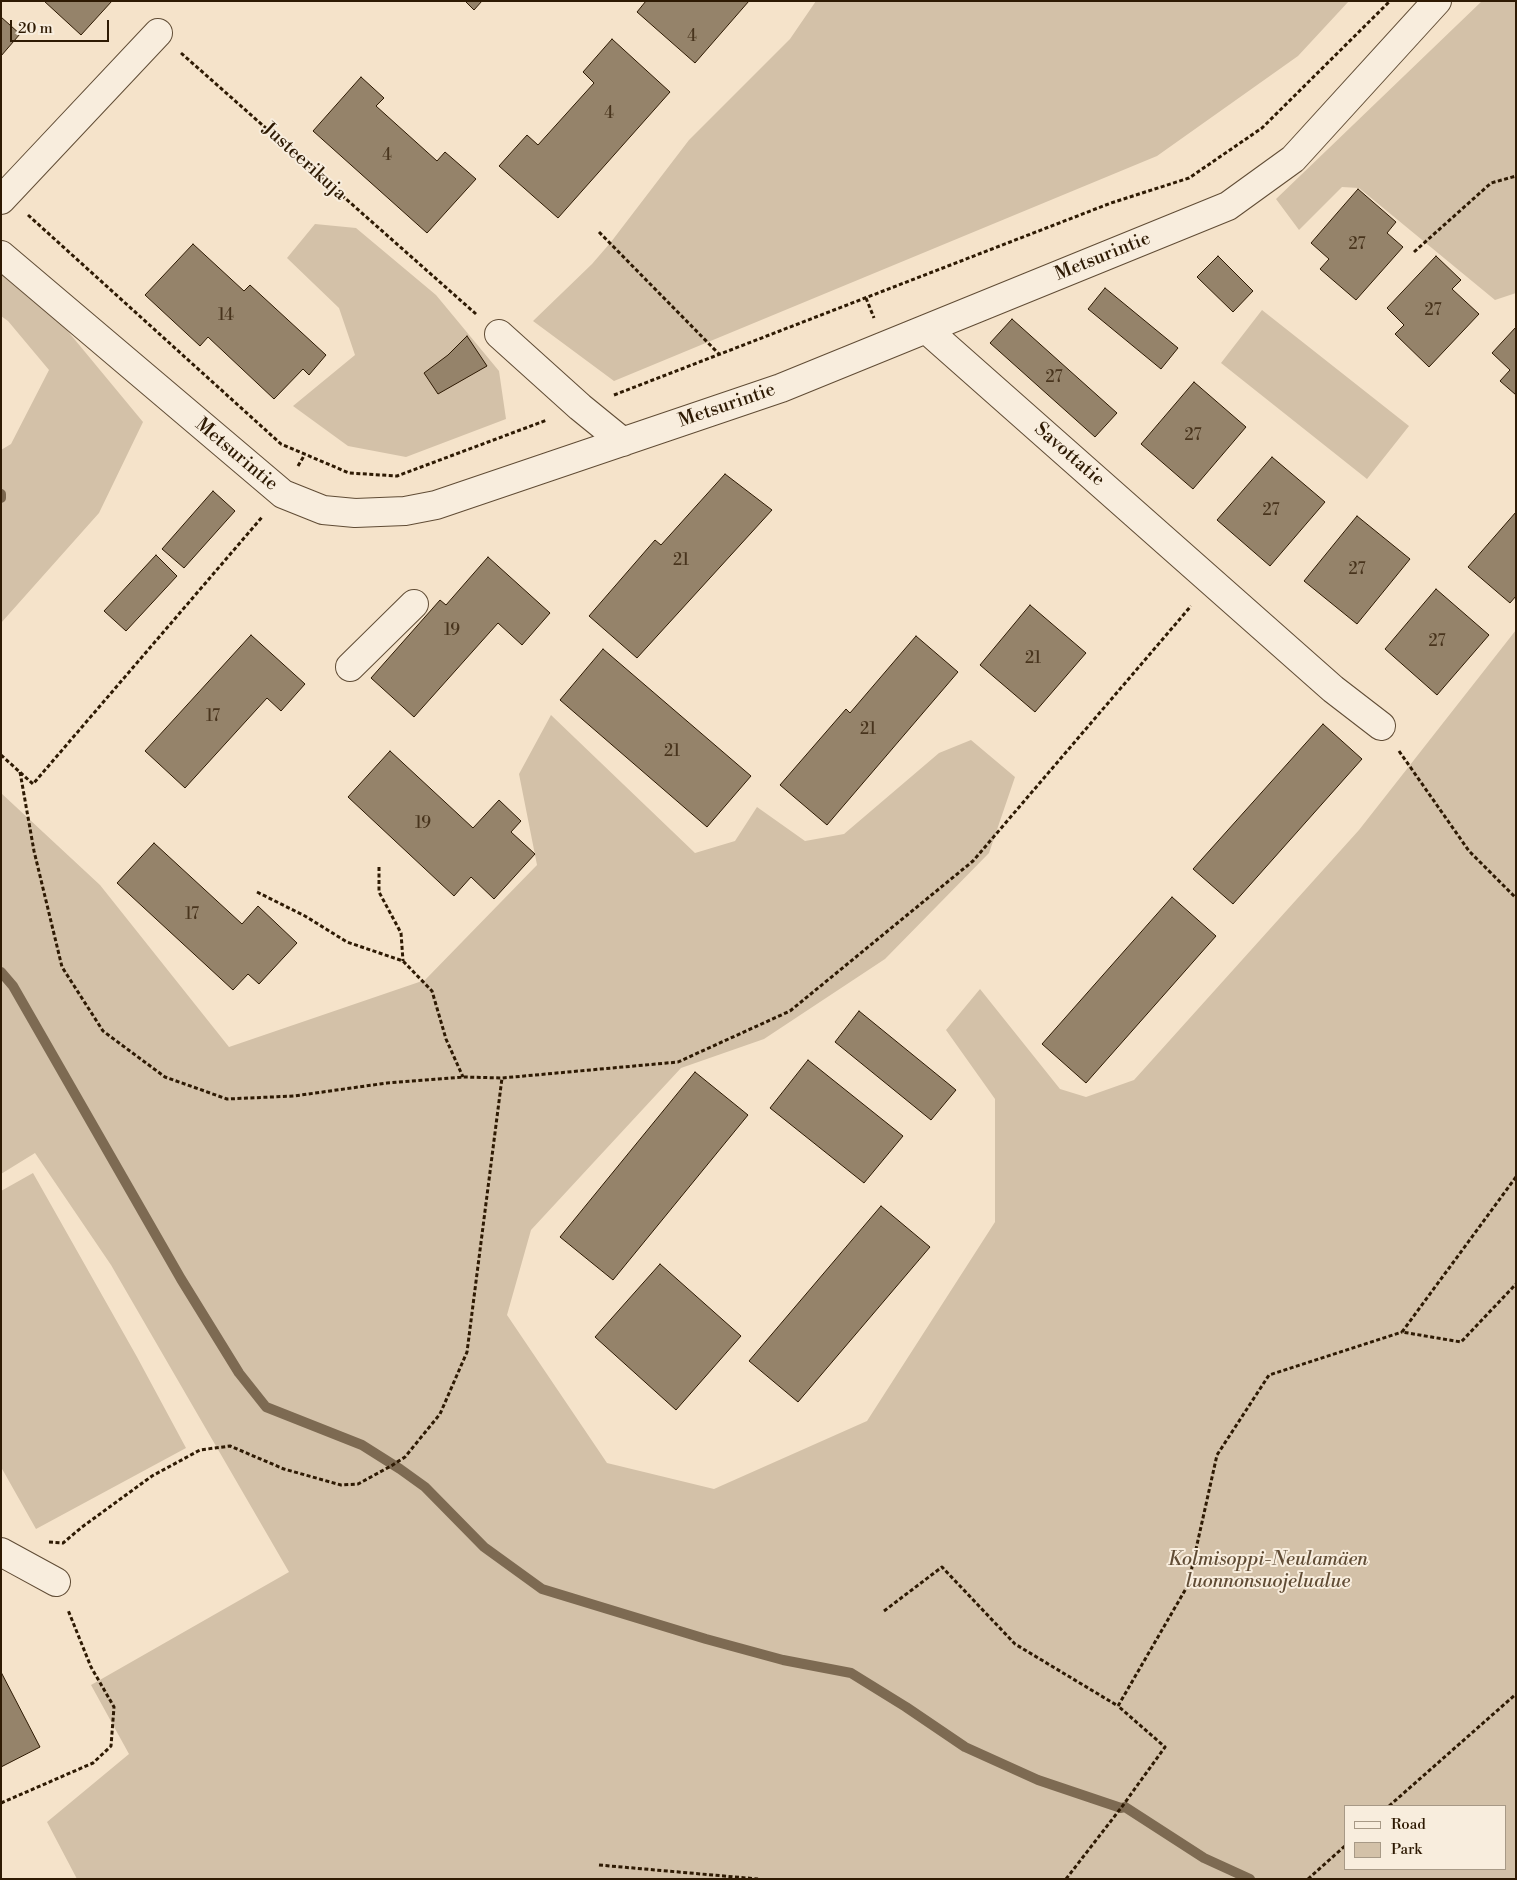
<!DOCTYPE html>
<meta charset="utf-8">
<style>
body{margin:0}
#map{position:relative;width:1517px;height:1880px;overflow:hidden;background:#f5e3ca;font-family:"Libre Bodoni",serif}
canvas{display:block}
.frame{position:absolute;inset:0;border:2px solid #2e1a03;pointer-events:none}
.legend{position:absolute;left:1344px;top:1805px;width:162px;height:65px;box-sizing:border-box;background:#f8eddd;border:1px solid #a79986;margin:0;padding:6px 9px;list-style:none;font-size:15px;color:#2e1a03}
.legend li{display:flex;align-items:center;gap:10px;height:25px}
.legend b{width:25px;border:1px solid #a79986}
.scale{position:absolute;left:10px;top:20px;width:99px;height:22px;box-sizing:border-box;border:2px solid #2e1a03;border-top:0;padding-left:6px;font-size:15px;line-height:18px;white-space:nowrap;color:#2e1a03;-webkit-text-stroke:4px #f8eddd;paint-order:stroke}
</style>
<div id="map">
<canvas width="1517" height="1880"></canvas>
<div class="frame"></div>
<ul class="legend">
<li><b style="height:6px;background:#f8eddd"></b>Road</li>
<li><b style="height:14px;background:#d3c1a8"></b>Park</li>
</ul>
<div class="scale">20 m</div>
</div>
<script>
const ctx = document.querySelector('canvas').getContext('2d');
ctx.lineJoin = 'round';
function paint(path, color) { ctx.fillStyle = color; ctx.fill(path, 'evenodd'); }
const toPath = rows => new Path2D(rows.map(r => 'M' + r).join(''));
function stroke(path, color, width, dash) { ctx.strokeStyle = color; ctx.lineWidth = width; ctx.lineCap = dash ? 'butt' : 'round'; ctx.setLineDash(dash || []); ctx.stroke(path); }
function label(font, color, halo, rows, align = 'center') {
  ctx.font = font + ' "Libre Bodoni",serif'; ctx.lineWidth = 4; ctx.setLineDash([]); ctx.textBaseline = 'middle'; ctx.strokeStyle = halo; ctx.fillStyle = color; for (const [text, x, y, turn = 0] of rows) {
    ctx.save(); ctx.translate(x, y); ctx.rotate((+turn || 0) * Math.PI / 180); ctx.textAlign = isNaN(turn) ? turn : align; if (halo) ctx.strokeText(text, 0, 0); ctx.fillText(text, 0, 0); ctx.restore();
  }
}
paint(toPath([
 [816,1,1349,1,1298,56,1157,156,614,381,533,321,592,264,611,242,689,140,790,39],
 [1482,1,1516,1,1516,293,1495,300,1359,188,1342,187,1299,230,1276,199],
 [315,224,356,228,436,295,499,371,506,419,406,457,348,446,293,406,355,355,339,308,287,258],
 [1,267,37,294,143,422,99,513,1,623,1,450,11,444,49,370,8,321,1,316],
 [1262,310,1409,426,1367,479,1221,363],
 [1516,630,1516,1879,77,1879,47,1822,129,1754,91,1685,289,1572,111,1265,35,1153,1,1174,1,793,100,885,229,1047,425,980,537,865,519,774,551,715,695,853,735,841,757,807,805,841,844,834,939,753,971,740,1015,777,989,853,885,959,764,1039,681,1068,531,1230,507,1315,607,1463,714,1489,867,1421,995,1222,995,1099,946,1030,980,989,1060,1089,1086,1097,1134,1080,1359,830],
 [1346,1806,1506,1806,1506,1869,1346,1869],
 [33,1173,137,1357,186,1448,36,1529,1,1467,1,1191]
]), '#d3c1a8');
stroke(toPath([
 [1,494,1,498],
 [1,972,13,986,181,1279,239,1373,266,1407,362,1445,400,1469,425,1487,484,1547,542,1589,706,1639,783,1660,851,1673,906,1707,965,1747,1038,1780,1121,1808,1125,1807,1204,1858,1250,1879]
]), '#7d6a52', 10);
const building = toPath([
 [44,1,112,1,81,35,44,1],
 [465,1,482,1,474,10,465,1],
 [646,1,749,1,695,63,637,12,646,1],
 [1,17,20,34,1,56,1,17],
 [612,39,670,92,558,218,499,166,527,135,538,145,594,83,583,72,612,39],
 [361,77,384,98,376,106,437,161,445,152,476,179,427,233,313,131,361,77],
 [1358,189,1396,222,1387,233,1403,247,1356,300,1320,269,1329,259,1311,243,1358,189],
 [193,244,244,291,250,285,326,355,309,375,303,369,274,399,208,337,200,346,145,295,193,244],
 [1218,256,1253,291,1233,312,1197,277,1218,256],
 [1436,256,1461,280,1452,289,1479,314,1429,367,1395,334,1404,325,1387,308,1436,256],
 [1105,288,1178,348,1161,369,1088,309,1105,288],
 [1012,319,1117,413,1095,437,990,343,1012,319],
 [1516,327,1516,395,1500,381,1510,370,1492,353,1516,327],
 [467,336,487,366,438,394,424,373,448,355,467,336],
 [1194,382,1246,427,1193,489,1141,444,1194,382],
 [1272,457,1325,502,1270,566,1217,520,1272,457],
 [725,474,772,510,637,658,589,616,655,540,661,545,725,474],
 [213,491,235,511,184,568,162,549,213,491],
 [1516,512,1516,596,1510,603,1468,567,1516,512],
 [1357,516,1410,559,1357,624,1304,581,1357,516],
 [156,555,177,576,126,631,104,611,156,555],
 [488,557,550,613,522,645,498,623,414,717,371,678,440,600,446,605,488,557],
 [1436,589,1489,635,1437,695,1385,649,1436,589],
 [1030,605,1086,653,1035,712,980,665,1030,605],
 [251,635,305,684,281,711,267,698,185,788,145,751,251,635],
 [916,636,958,672,827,825,780,785,846,709,850,713,916,636],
 [603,649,751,776,707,827,560,700,603,649],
 [1323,724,1362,759,1233,904,1193,869,1323,724],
 [390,751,473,828,499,800,521,821,511,832,535,854,494,899,471,877,454,896,348,797,390,751],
 [154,843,242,924,258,906,297,943,259,984,248,974,233,990,117,883,154,843],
 [1172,897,1216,936,1086,1083,1042,1044,1172,897],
 [859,1011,956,1090,931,1120,835,1042,859,1011],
 [808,1060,903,1136,864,1183,770,1108,808,1060],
 [695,1072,748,1115,613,1280,560,1237,695,1072],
 [881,1206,930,1247,798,1402,749,1361,881,1206],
 [660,1264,741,1336,676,1410,595,1337,660,1264],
 [1,1672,40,1747,1,1767,1,1672]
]);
paint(building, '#95836a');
stroke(building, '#2e1a03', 1);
const minor = toPath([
 [1,200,158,33],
 [1,255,283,494,323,510,355,513,405,511,436,505,781,388,1228,206,1293,159,1437,1],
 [926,329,1333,689,1381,726],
 [499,334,580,407,623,442],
 [350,667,414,604],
 [1,1552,56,1582]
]);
stroke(minor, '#604c35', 30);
stroke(toPath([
 [181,53,476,314],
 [28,215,281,444,349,473,397,476,547,420],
 [599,232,720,355],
 [1414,252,1491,183,1516,176],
 [866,298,874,318],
 [614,395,1111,203,1189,178,1262,128,1390,1],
 [298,466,305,454],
 [1399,751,1469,851,1516,898],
 [1,755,33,784,263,516],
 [20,772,34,851,62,967,103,1031,165,1077,227,1099,294,1096,387,1083,463,1077,502,1078],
 [379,867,379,892,401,933,403,961],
 [257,892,305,916,347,942,403,961,432,991,446,1039,463,1077],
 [1516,1177,1402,1332,1461,1342,1516,1284],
 [49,1542,63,1543,82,1527,152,1476,200,1450,230,1446,284,1469,341,1485,358,1484,391,1466,405,1457,440,1414,467,1352,502,1078,678,1062,790,1011,973,861,1191,606],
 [884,1611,942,1567,1015,1644,1118,1706],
 [1,1803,93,1763,111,1746,114,1707,91,1667,68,1610],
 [1389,1806,1516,1694],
 [599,1865,758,1879],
 [1066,1879,1121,1808,1165,1747,1118,1706,1188,1585,1217,1455,1269,1375,1402,1332],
 [1308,1879,1346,1845]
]), '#2e1a03', 3, [4, 2.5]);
stroke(minor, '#f8eddd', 28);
label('16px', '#48341d', null, [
 ["4",692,37],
 ["4",609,114],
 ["4",387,156],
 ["27",1357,245],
 ["27",1433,311],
 ["14",226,316],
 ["27",1054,378],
 ["27",1193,436],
 ["27",1271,511],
 ["21",681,561],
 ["27",1357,570],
 ["19",452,631],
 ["27",1437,642],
 ["21",1033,659],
 ["17",213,717],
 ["21",868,730],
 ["21",672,752],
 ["19",423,824],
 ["17",192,915]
]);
label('19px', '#2e1a03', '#f8eddd', [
 ["Justeerikuja",304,162,42],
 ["Metsurintie",1103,257,-22],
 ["Metsurintie",727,406,-19],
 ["Metsurintie",236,455,40],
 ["Savottatie",1069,455,41]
]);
label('italic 19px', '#604c35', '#f8eddd', [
 ["Kolmisoppi-Neulamäen",1268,1560],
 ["luonnonsuojelualue",1268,1582]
]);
</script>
